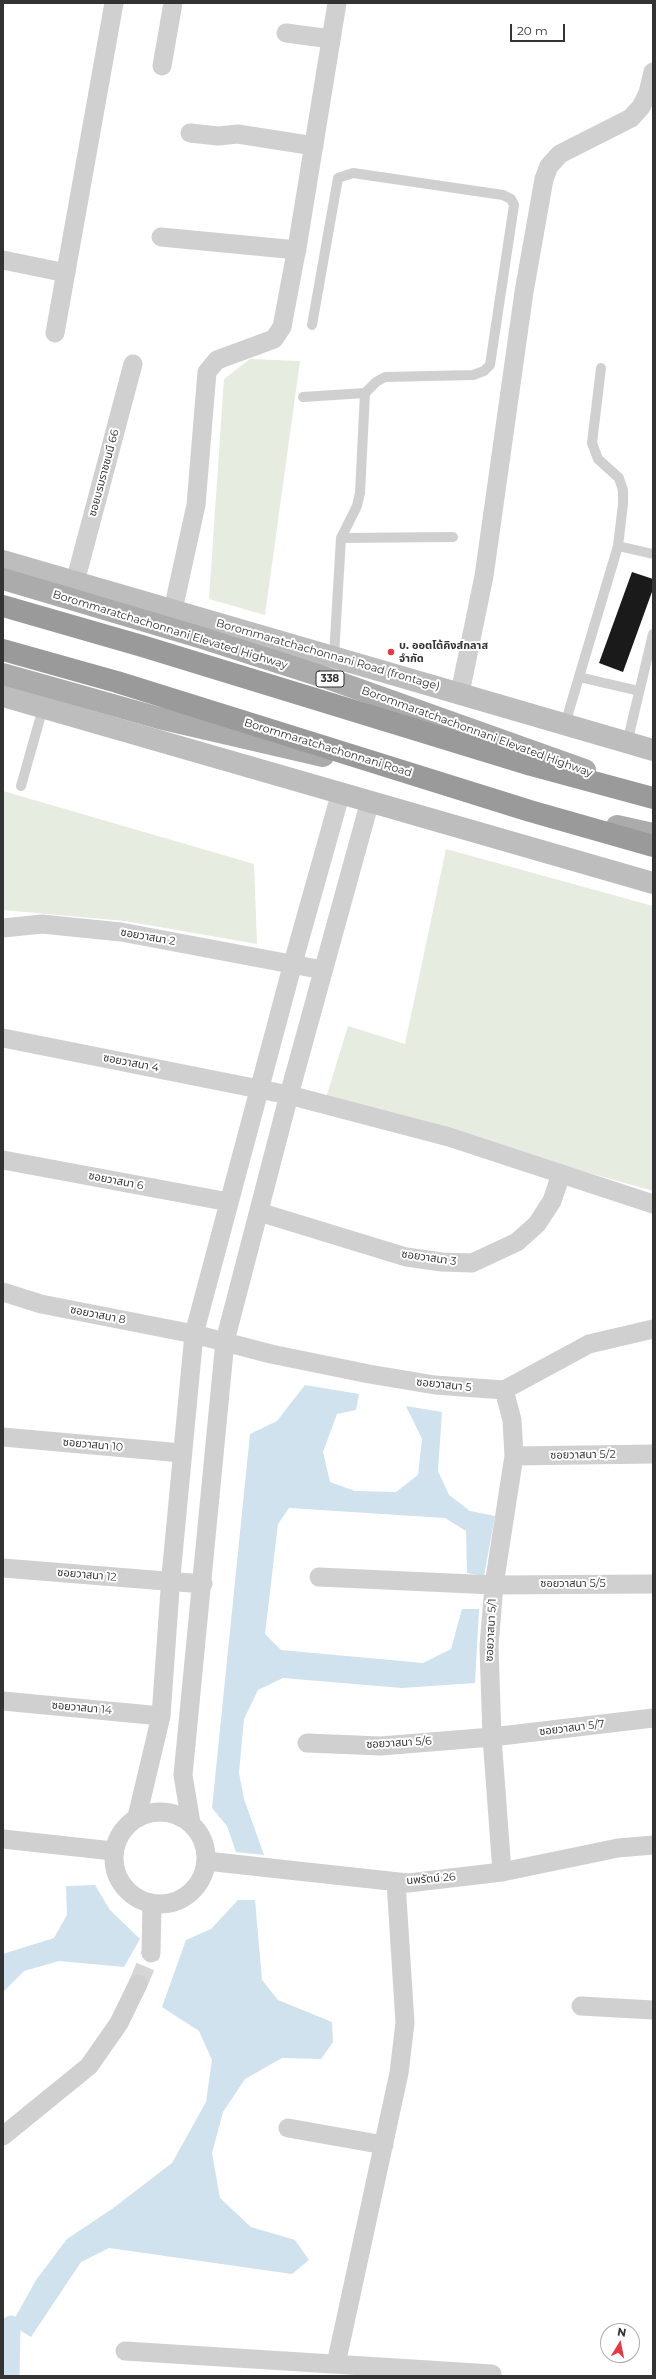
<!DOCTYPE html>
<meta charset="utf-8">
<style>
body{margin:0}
#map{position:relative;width:656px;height:2379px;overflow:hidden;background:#fff;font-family:Montserrat,sans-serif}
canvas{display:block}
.frame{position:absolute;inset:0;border:4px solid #333;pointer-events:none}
.north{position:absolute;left:600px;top:2323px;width:40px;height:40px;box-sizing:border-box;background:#fff;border:1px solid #adadad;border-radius:50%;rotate:10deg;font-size:11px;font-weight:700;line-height:16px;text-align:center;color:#333}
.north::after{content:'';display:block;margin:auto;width:14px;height:18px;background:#e63946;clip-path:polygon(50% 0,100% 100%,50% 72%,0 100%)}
.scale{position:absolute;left:510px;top:24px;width:55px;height:18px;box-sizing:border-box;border:2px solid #333;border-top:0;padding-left:5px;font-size:12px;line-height:14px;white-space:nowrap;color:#333;-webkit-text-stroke:3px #fff;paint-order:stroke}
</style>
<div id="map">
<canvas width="656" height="2379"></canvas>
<div class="frame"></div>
<div class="north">N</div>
<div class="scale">20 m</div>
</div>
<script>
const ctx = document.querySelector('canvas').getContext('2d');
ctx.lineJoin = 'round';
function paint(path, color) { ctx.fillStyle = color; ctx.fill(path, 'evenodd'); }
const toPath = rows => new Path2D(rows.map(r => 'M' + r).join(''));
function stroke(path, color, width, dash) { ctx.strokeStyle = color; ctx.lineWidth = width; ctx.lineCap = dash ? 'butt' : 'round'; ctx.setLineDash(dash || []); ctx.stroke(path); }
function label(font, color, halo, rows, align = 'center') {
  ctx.font = font + ' Montserrat,"Noto Sans Thai",sans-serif'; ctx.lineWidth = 4; ctx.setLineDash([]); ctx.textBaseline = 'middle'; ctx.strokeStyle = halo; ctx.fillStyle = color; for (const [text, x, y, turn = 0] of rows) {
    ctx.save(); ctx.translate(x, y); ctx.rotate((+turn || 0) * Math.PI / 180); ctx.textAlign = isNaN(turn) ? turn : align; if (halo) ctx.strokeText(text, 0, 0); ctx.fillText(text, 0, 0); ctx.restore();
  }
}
paint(toPath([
 [250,359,300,361,265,615,209,599,224,379],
 [3,791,254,864,257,944,125,921,3,910],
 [446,849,653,906,653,1191,326,1098,348,1026,405,1044]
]), '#e6ecdf');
paint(toPath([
 [305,1385,359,1394,356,1410,337,1414,323,1452,330,1482,355,1491,396,1492,418,1475,422,1439,406,1406,442,1412,438,1471,449,1495,470,1511,495,1516,484,1576,467,1573,466,1531,445,1518,289,1508,278,1524,265,1634,281,1650,423,1663,451,1649,462,1609,479,1609,475,1683,402,1688,283,1678,258,1690,244,1719,239,1773,244,1799,264,1855,236,1852,227,1826,212,1808,250,1434,277,1421],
 [95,1885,110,1910,140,1939,124,1967,59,1961,24,1971,3,1992,3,1954,54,1938,67,1915,66,1886],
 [238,1900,255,1900,262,1980,278,2000,332,2022,333,2042,321,2059,282,2058,245,2079,223,2112,212,2153,220,2198,251,2227,295,2240,309,2260,292,2274,109,2248,81,2262,31,2337,11,2325,36,2280,67,2239,112,2209,172,2163,206,2102,212,2060,199,2031,162,2007,186,1940,211,1929]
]), '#cfe2ee');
stroke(toPath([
 [10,2376,11,2325]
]), '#cfe2ee', 19);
paint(toPath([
 [632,572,653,579,653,589,623,672,599,663]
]), '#1a1a1a');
stroke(toPath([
 [138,1984,151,1953]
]), '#d6d6d6', 19, [19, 10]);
stroke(toPath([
 [312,325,338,178,353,173,503,195,511,199,514,205,490,365,484,371,473,375,385,377,376,382,365,393,360,493,357,506,341,538,334,656],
 [303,397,365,393],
 [341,538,453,537],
 [618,546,653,554],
 [579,677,639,691],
 [565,724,618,546,623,504,623,490,619,478,598,459,592,443,601,368],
 [627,743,653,634],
 [21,786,43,708]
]), '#d0d0d0', 10);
stroke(toPath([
 [286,33,331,39],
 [162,66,173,3],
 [190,133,218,136,238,134,314,146],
 [161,237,297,250],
 [3,260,66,273],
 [55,333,114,3],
 [75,582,133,364],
 [173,610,196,505,207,372,217,360,274,339,282,327,298,242,337,3],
 [460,693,484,576,524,292,544,179,549,166,560,154,631,118,641,107,648,93,653,72],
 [3,928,42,924,121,932,323,970],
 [3,1038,289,1095,449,1137,653,1204],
 [3,1160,229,1202],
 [259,1212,406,1257,442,1262,472,1263,517,1242,537,1224,552,1201,561,1174],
 [3,1292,41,1304,194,1334,271,1354,369,1374,435,1385,504,1390,589,1344,653,1329],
 [3,1437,182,1453],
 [514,1456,653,1454],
 [3,1568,203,1584],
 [319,1577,494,1585,653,1584],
 [3,1701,161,1716],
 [307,1743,381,1746,492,1737,653,1718],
 '114 1858a46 46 0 1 1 92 0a46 46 0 1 1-92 0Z',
 [137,1817,161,1716,171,1576,194,1334,293,963,341,792],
 [191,1823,183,1775,225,1341,289,1095,370,801],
 [3,1839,113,1851],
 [206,1861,408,1883,502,1872,618,1848,653,1845],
 [502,1872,492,1737,489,1646,494,1585,514,1456,512,1420,504,1390],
 [151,1953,152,1903],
 [581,2006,653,2010],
 [288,2128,384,2145],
 [3,2136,89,2066,119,2023,138,1984],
 [125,2351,492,2374],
 [336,2364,399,2073,405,2023,396,1882]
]), '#d0d0d0', 19);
stroke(toPath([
 [3,561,653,750],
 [3,696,653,883]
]), '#bdbdbd', 22);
stroke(toPath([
 [3,579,199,637,324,677,585,770],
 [3,674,159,718,323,756],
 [617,826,653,834]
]), '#ababab', 22);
stroke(toPath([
 [3,606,142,646,531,765,653,798],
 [3,650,117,682,530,811,653,846]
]), '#9a9a9a', 22);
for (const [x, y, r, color] of [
 [391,652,4,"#e63946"]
]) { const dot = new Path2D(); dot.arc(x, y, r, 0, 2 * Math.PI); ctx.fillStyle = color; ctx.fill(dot); stroke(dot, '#fff', 1.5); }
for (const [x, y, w] of [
 [330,679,28]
]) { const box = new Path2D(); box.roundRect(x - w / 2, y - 8, w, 16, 3); ctx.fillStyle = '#fff'; ctx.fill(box); stroke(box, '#333', 1); }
label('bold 10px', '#333', null, [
 ["338",330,679]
]);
label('11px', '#333', '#fff', [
 ["ซอยบรมราชชนนี 66",104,473,-75],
 ["Borommaratchachonnani Elevated Highway",170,630,17],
 ["Borommaratchachonnani Road (frontage)",328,655,16],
 ["Borommaratchachonnani Elevated Highway",477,732,20],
 ["Borommaratchachonnani Road",328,748,17],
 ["ซอยวาสนา 2",148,937,10],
 ["ซอยวาสนา 4",131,1063,11],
 ["ซอยวาสนา 6",116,1181,11],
 ["ซอยวาสนา 3",429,1258,8],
 ["ซอยวาสนา 8",98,1315,11],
 ["ซอยวาสนา 5",444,1385,6],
 ["ซอยวาสนา 10",93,1445,5],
 ["ซอยวาสนา 5/2",583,1455,-1],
 ["ซอยวาสนา 12",87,1575,5],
 ["ซอยวาสนา 5/5",573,1584],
 ["ซอยวาสนา 5/1",491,1630,-87],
 ["ซอยวาสนา 14",82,1708,5],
 ["ซอยวาสนา 5/7",572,1728,-7],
 ["ซอยวาสนา 5/6",399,1743,-3],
 ["นพรัตน์ 26",431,1879,-5]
]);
label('bold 11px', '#333', '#fff', [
 ["บ. ออตโต้คิงส์กลาส",399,646],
 ["จำกัด",399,659]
], 'left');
</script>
